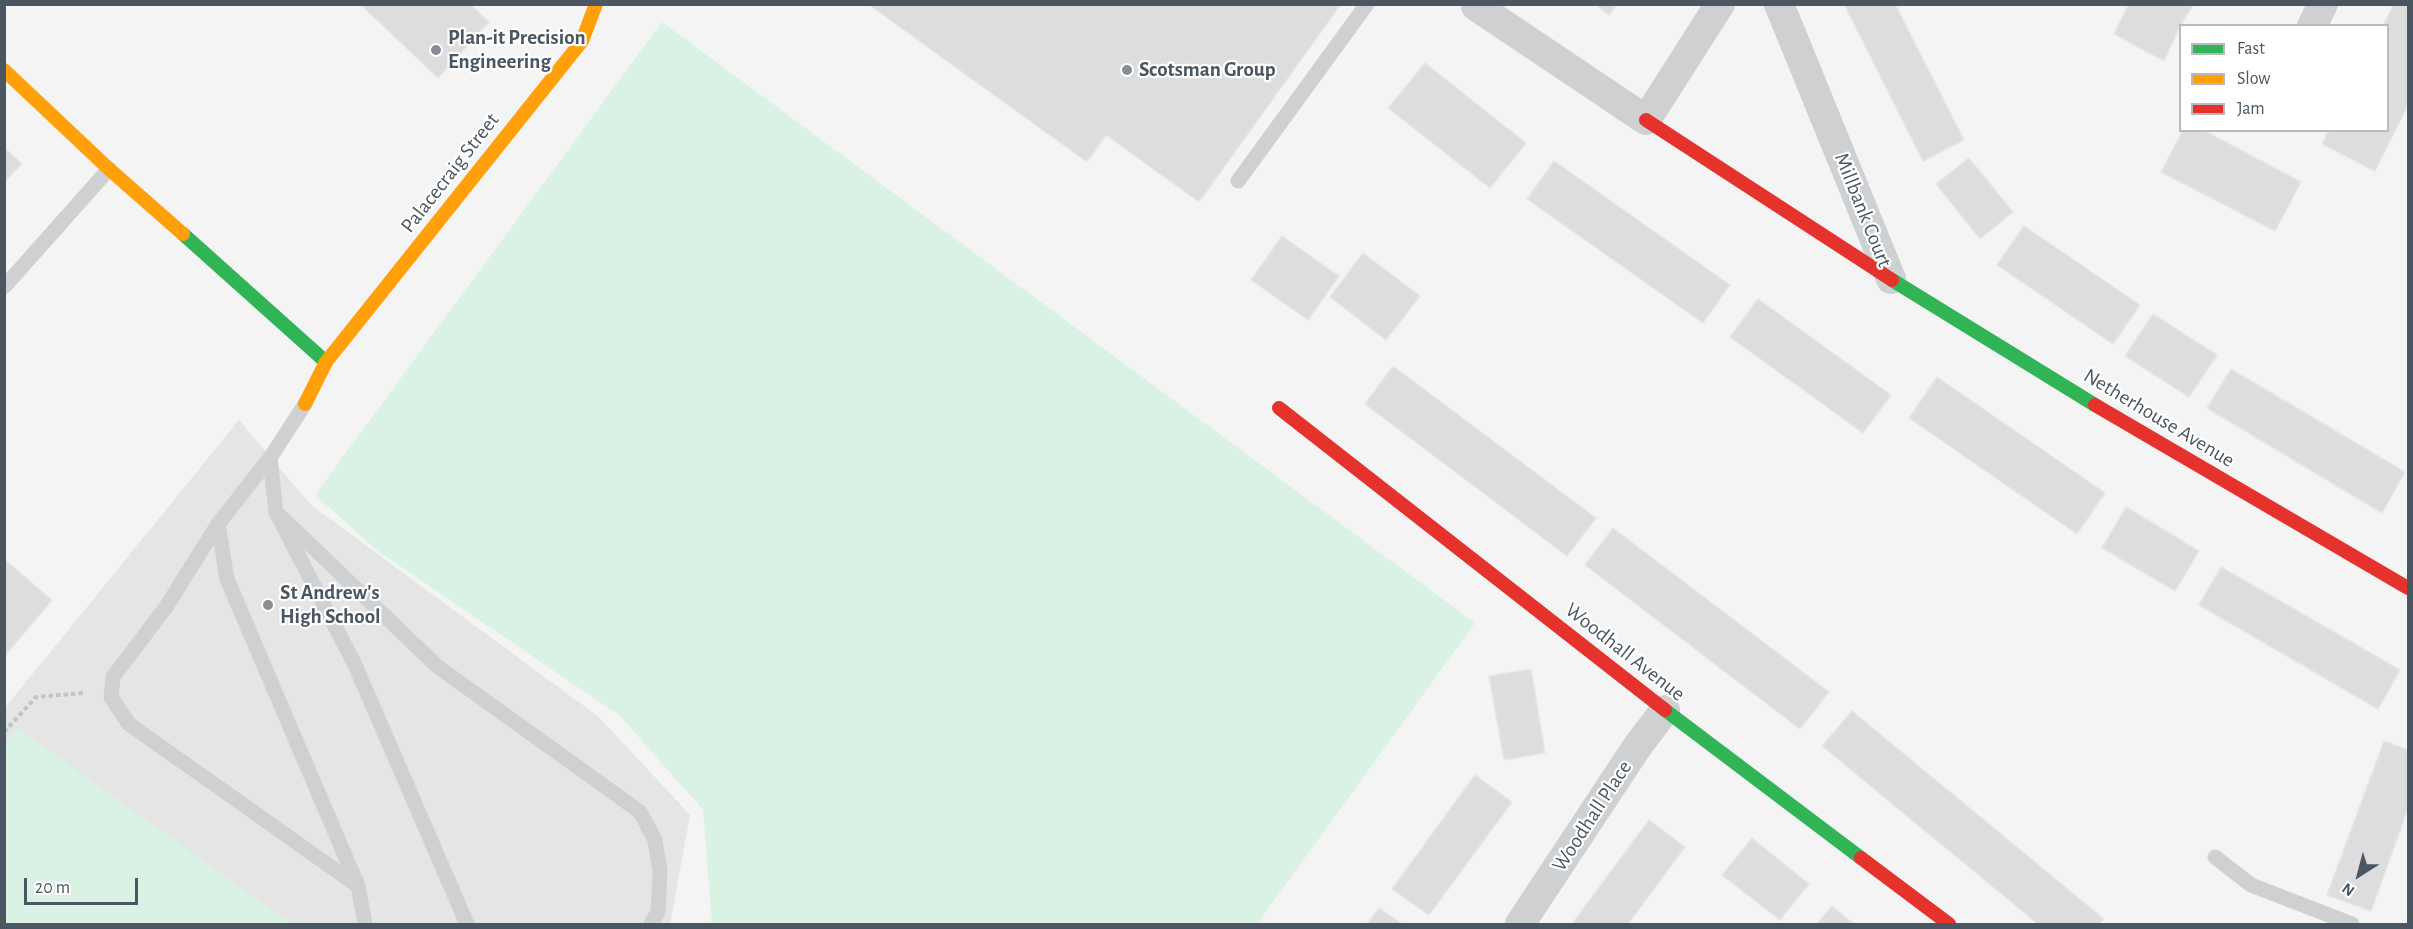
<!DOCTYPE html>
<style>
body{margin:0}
#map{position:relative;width:2413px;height:929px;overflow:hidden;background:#f4f4f4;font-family:"Alegreya Sans",sans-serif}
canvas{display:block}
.frame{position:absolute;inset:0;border:6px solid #4a5661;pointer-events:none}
.legend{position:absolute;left:2179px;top:24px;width:210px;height:108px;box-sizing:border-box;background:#fff;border:2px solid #b7bbc0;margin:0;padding:8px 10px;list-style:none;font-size:18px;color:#4a5661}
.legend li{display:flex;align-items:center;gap:12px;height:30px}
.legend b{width:30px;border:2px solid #b7bbc0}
.north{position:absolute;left:2329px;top:845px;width:60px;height:60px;-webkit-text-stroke:4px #fff;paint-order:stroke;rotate:216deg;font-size:16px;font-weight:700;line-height:24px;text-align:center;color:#4a5661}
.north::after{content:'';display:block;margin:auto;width:21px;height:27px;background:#4a5661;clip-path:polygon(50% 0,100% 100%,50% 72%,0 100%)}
.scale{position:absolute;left:24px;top:878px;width:114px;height:27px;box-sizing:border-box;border:3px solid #4a5661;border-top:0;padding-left:8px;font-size:18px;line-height:21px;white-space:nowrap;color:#4a5661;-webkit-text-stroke:4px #fff;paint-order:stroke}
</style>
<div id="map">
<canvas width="2413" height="929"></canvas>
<div class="frame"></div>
<ul class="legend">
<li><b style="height:8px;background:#30b455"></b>Fast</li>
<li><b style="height:8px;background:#ff9f0a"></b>Slow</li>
<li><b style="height:8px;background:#e5322d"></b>Jam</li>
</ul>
<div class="north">N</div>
<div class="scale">20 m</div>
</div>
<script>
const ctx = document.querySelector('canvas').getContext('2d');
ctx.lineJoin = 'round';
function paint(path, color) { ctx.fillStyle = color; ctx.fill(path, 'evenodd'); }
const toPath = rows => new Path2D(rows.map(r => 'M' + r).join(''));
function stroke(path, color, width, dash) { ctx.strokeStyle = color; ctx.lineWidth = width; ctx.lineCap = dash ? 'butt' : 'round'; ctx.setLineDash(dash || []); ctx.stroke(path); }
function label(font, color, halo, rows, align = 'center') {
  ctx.font = font + ' "Alegreya Sans",sans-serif'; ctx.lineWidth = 4.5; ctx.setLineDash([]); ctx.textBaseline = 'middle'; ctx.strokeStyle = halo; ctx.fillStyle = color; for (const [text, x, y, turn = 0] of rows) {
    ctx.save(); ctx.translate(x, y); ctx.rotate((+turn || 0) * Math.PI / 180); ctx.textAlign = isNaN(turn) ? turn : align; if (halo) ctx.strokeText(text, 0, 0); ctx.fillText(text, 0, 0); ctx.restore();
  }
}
paint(toPath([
 [239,420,311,505,599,717,690,815,670,924,5,924,4,709]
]), '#e6e5e6');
paint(toPath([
 [662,22,1475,623,1257,924,712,924,703,810,620,716,378,551,315,495],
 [17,728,292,924,5,924,5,745]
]), '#d9f2e3');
const building = toPath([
 [360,4,470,4,489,22,438,78,360,4],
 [868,4,1341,4,1199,202,1106,135,1087,162,868,4],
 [1595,4,1617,4,1609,15,1595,4],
 [1844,4,1895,4,1964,140,1923,161,1844,4],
 [2129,4,2194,4,2180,26,2164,61,2114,34,2129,4],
 [2394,4,2408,4,2408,105,2375,171,2322,144,2329,130,2388,130,2388,26,2383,26,2394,4],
 [1425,63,1526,143,1490,188,1388,108,1425,63],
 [2183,130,2203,130,2301,182,2275,231,2161,172,2183,130],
 [4,147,22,164,4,182,4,147],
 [1969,158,2013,212,1980,239,1936,184,1969,158],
 [1554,161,1730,285,1703,323,1527,199,1554,161],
 [2024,226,2140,305,2113,344,1997,265,2024,226],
 [1282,236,1339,276,1308,320,1251,280,1282,236],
 [1363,253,1420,296,1386,340,1330,297,1363,253],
 [1758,299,1891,395,1863,433,1730,337,1758,299],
 [2153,314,2217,355,2189,397,2125,356,2153,314],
 [1393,366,1596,518,1567,556,1365,404,1393,366],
 [2231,369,2405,472,2382,513,2207,408,2231,369],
 [1937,377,2105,493,2077,534,1909,418,1937,377],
 [2126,507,2199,551,2175,591,2102,548,2126,507],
 [1613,528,1829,692,1800,729,1585,565,1613,528],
 [4,559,52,600,4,657,4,559],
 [2221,567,2400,670,2378,709,2199,605,2221,567],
 [1531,669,1545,753,1504,760,1489,676,1531,669],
 [1852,711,2104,919,2099,924,2038,924,1822,746,1852,711],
 [2384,741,2408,750,2408,809,2371,911,2327,895,2384,741],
 [1475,775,1512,802,1429,915,1392,889,1475,775],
 [1649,820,1685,847,1628,924,1572,924,1649,820],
 [1752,838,1809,884,1780,920,1722,875,1752,838],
 [1832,906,1854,924,1817,924,1832,906],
 [1379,908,1402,924,1367,924,1379,908]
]);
paint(building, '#ddddde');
stroke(building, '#e5e6e7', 1.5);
stroke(toPath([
 [4,732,36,697,83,693]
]), '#bcc7c4', 4, [4.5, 3]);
stroke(toPath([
 [1238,181,1367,4],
 [4,287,109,169],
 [305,404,270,458,218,524,166,607,113,677,111,697,129,724,358,886],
 [270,458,276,512,355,665,467,924],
 [276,512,437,666,640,812,655,840,660,871,658,912,651,924],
 [218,524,227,579,358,886,365,924],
 [2215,857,2251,885,2352,924]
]), '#ced0d2', 15);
stroke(toPath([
 [1779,4,1891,279],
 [1476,6,1646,120,1720,4],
 [2312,26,2323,4],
 [1520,924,1637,747,1665,710]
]), '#ced0d2', 30);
stroke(toPath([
 [183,234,326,362],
 [1892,280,2095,405],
 [1665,710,1861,858]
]), '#30b455', 14);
stroke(toPath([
 [4,70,109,169,183,234],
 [305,404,326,362,582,41,596,4]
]), '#ff9f0a', 14);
stroke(toPath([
 [1646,120,1892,280],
 [2095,405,2408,588],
 [1279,408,1665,710],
 [1861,858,1949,924]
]), '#e5322d', 14);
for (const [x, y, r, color] of [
 [436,50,6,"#868d94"],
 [1127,70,6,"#868d94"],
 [268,605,6,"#868d94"]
]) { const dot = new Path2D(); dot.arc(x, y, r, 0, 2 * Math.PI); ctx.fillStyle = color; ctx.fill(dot); stroke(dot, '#fff', 2); }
label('bold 21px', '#4a5661', '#fff', [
 ["Plan-it Precision",448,38],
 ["Engineering",448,62],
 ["Scotsman Group",1139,70],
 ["St Andrew's",280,593],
 ["High School",280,617]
], 'left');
label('21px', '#4a5661', '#fff', [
 ["Palacecraig Street",450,173,-52],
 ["Millbank Court",1863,210,68],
 ["Netherhouse Avenue",2159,418,31],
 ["Woodhall Avenue",1625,652,38],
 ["Woodhall Place",1592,816,-57]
]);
</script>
